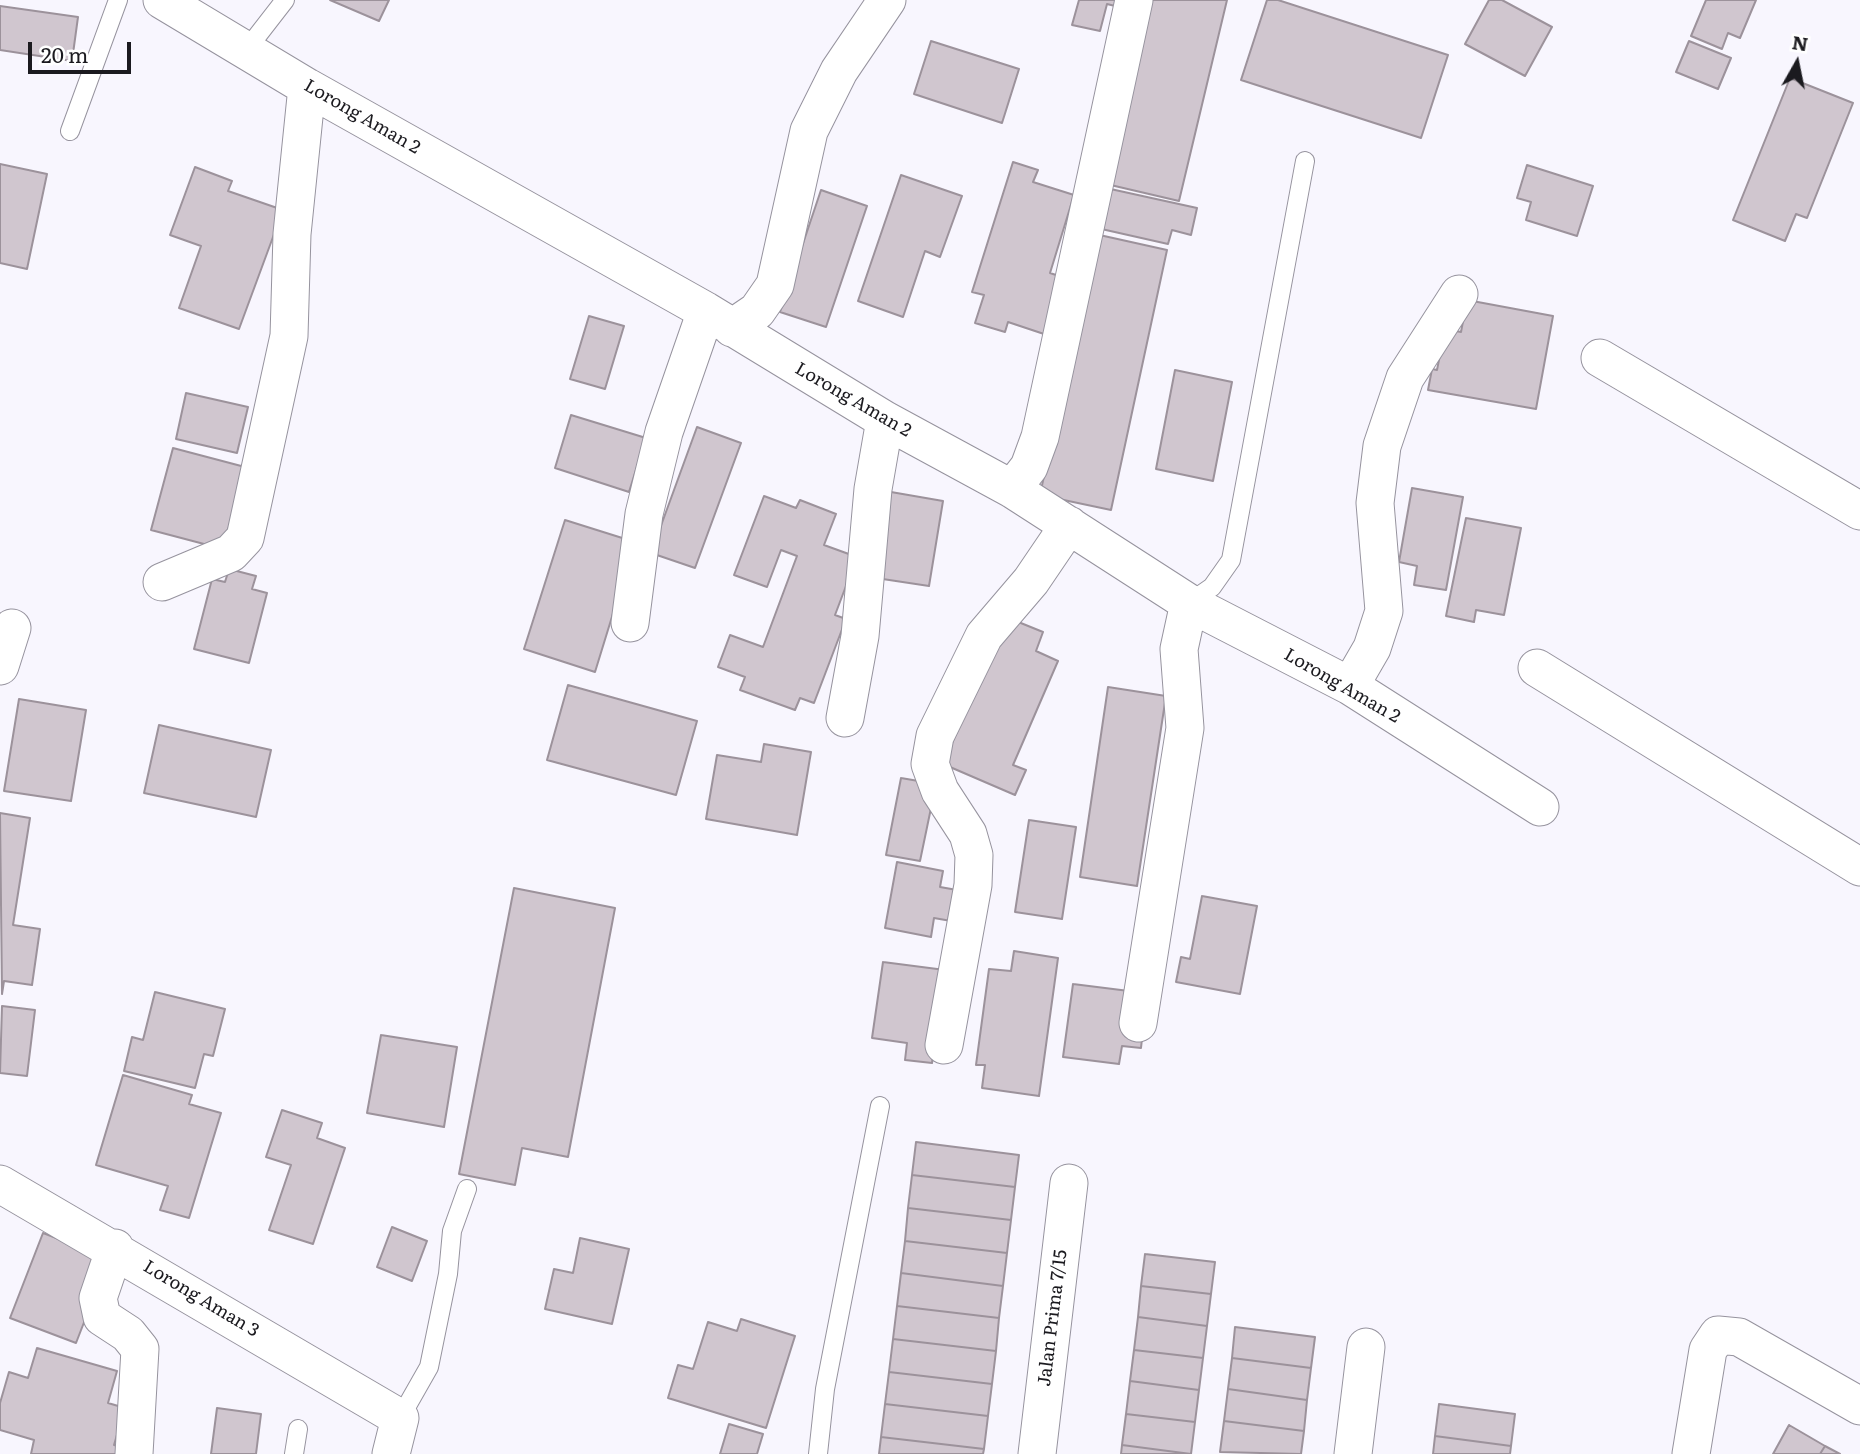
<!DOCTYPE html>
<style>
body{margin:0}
#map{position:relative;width:1860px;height:1454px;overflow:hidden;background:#f8f6fe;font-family:Literata,serif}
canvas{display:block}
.north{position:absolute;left:1762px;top:28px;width:70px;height:70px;-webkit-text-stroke:5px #fff;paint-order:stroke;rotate:9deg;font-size:19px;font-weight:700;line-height:28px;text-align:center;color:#1b1a1f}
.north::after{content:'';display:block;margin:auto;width:24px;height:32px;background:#1b1a1f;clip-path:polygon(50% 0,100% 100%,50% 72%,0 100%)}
.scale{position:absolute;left:28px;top:42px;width:103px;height:32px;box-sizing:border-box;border:4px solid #1b1a1f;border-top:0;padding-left:9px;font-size:21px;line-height:24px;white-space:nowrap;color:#1b1a1f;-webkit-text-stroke:5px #fff;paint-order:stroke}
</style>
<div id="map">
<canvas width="1860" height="1454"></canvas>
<div class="north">N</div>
<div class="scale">20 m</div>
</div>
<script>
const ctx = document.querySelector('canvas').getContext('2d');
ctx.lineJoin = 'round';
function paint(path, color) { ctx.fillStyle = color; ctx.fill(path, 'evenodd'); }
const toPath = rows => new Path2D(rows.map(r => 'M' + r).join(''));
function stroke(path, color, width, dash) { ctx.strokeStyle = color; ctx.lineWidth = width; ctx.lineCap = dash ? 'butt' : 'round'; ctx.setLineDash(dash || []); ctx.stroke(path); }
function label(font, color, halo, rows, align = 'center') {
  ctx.font = font + ' Literata,serif'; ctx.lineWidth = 5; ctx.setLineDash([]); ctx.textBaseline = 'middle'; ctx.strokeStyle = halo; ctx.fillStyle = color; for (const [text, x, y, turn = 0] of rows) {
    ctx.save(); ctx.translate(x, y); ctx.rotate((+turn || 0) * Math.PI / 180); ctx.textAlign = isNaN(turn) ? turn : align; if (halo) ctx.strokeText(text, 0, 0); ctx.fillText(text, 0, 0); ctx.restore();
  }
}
const building = toPath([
 [330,0,389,0,379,21,330,0],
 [1079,0,1125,0,1123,8,1107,4,1100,31,1072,25,1079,0],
 [1145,0,1227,0,1179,201,1102,183,1145,0],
 [1267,0,1278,0,1448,55,1421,138,1241,80,1267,0],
 [1489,0,1502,0,1552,27,1525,76,1465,44,1489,0],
 [1706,0,1756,0,1740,38,1728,33,1722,49,1691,36,1706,0],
 [0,6,78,17,72,61,0,50,0,6],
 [931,41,1019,69,1002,123,914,94,931,41],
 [1689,41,1731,58,1718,89,1676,72,1689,41],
 [1790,78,1853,103,1807,218,1796,214,1785,241,1733,220,1790,78],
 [1013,162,1038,170,1033,182,1074,195,1050,273,1062,277,1044,334,1008,322,1005,332,975,323,984,295,972,292,1013,162],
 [0,164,47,174,27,269,0,263,0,164],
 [1527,165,1593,186,1577,236,1526,220,1531,202,1517,198,1527,165],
 [195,167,232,181,228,191,283,210,239,329,179,308,201,246,170,235,195,167],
 [901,175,962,196,940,257,925,251,903,317,858,301,901,175],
 [1106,188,1197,208,1191,235,1172,230,1168,244,1097,228,1106,188],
 [821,190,867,206,826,327,780,312,821,190],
 [1095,234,1167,250,1111,510,1040,495,1095,234],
 [1467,300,1553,316,1536,409,1428,390,1432,369,1437,370,1445,329,1461,332,1467,300],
 [589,316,624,326,605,389,570,379,589,316],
 [1175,370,1232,382,1213,481,1156,469,1175,370],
 [186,393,248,407,237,453,176,439,186,393],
 [571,415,646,438,629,492,555,468,571,415],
 [697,427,741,443,695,568,651,553,697,427],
 [173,448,245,467,223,549,151,530,173,448],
 [1412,488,1463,497,1446,590,1414,585,1417,566,1399,562,1412,488],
 [891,492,943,501,929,586,876,578,891,492],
 [764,496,796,508,800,500,836,514,824,545,857,557,835,615,846,619,814,703,800,698,795,710,740,690,745,677,718,667,730,635,763,647,797,556,781,550,767,587,734,575,764,496],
 [1466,518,1521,528,1504,615,1476,610,1474,622,1446,616,1466,518],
 [565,520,635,542,595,672,524,649,565,520],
 [229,569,256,576,252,589,267,593,249,663,194,649,212,579,225,582,229,569],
 [1006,617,1043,632,1036,651,1058,661,1013,765,1026,770,1015,795,943,764,1006,617],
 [568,685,697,721,676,795,547,760,568,685],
 [1108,687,1166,696,1137,886,1080,877,1108,687],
 [19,699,86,710,71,801,4,791,19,699],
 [159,725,271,750,256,817,144,793,159,725],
 [764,744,811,752,797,835,706,819,717,755,761,762,764,744],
 [901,778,936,784,920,861,886,855,901,778],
 [0,813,30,818,13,925,40,929,32,985,4,981,2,994,0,813],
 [1029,820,1076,827,1062,919,1015,912,1029,820],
 [897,862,943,871,940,887,957,890,951,921,934,918,931,937,885,928,897,862],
 [514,888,615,908,568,1157,522,1148,515,1185,459,1174,514,888],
 [1202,896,1257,906,1240,994,1176,982,1181,957,1190,959,1202,896],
 [1014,951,1058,958,1039,1096,982,1088,985,1065,976,1065,989,969,1011,971,1014,951],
 [883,962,945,970,932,1063,905,1060,907,1043,872,1038,883,962],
 [1073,984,1129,991,1145,1011,1141,1048,1122,1046,1119,1064,1063,1057,1073,984],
 [155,992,225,1009,213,1056,204,1054,195,1088,124,1071,132,1037,143,1040,155,992],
 [2,1006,35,1010,27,1076,0,1073,2,1006],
 [381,1035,457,1047,444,1127,367,1113,381,1035],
 [123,1075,192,1095,189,1104,221,1113,189,1218,160,1210,168,1186,96,1165,123,1075],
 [282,1110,322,1123,317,1138,345,1148,313,1244,269,1230,291,1165,266,1157,282,1110],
 [916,1142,1019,1155,1015,1187,912,1175,916,1142],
 [912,1175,1015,1187,1011,1220,908,1208,912,1175],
 [908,1208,1011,1220,1007,1253,905,1241,908,1208],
 [392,1227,427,1241,412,1281,377,1267,392,1227],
 [43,1233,109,1258,76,1343,10,1318,43,1233],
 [580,1238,629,1249,612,1324,545,1309,554,1269,573,1273,580,1238],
 [905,1241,1007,1253,1003,1286,901,1273,905,1241],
 [1145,1254,1215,1262,1211,1294,1141,1286,1145,1254],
 [901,1273,1003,1286,999,1318,897,1306,901,1273],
 [1141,1286,1211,1294,1207,1326,1138,1317,1141,1286],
 [897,1306,999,1318,996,1351,893,1339,897,1306],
 [1138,1317,1207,1326,1203,1358,1134,1350,1138,1317],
 [741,1319,795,1336,766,1428,668,1398,678,1365,693,1369,708,1322,737,1331,741,1319],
 [1235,1327,1315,1337,1311,1368,1232,1358,1235,1327],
 [893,1339,996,1351,992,1384,889,1372,893,1339],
 [37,1348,117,1371,108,1403,125,1408,114,1445,133,1450,132,1454,31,1454,34,1440,0,1430,0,1403,9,1372,28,1378,37,1348],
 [1134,1350,1203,1358,1199,1390,1130,1381,1134,1350],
 [1232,1358,1311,1368,1307,1400,1228,1389,1232,1358],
 [889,1372,992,1384,988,1416,885,1404,889,1372],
 [1130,1381,1199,1390,1195,1422,1126,1414,1130,1381],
 [1228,1389,1307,1400,1304,1431,1224,1421,1228,1389],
 [885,1404,988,1416,984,1449,881,1437,885,1404],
 [1439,1404,1515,1414,1511,1446,1435,1436,1439,1404],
 [217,1408,261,1414,256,1454,211,1454,217,1408],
 [1126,1414,1195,1422,1191,1454,1122,1445,1126,1414],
 [1224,1421,1304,1431,1301,1454,1220,1452,1224,1421],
 [729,1424,763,1434,757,1454,720,1454,729,1424],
 [1789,1425,1825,1446,1820,1454,1773,1454,1789,1425],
 [1435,1436,1511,1446,1510,1454,1433,1454,1435,1436],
 [881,1437,984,1449,983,1454,879,1454,881,1437],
 [1122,1445,1191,1454,1121,1454,1122,1445],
 [1825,1446,1840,1454,1820,1454,1825,1446]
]);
paint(building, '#d0c6cf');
stroke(building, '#9c929b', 2);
const service = toPath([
 [247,49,285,0],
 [70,131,118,0],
 [1189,603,1212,587,1231,560,1305,161],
 [400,1418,429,1367,448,1274,452,1231,467,1189],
 [294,1454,298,1429],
 [818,1454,825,1389,880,1106]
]);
const minor = toPath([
 [162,0,307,87,706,311,885,420,1012,489,1189,603,1350,686,1540,807],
 [732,328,757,311,775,285,809,131,839,71,887,0],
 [1600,358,1860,511],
 [1012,489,1029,467,1040,437,1134,0],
 [162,582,231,553,245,538,289,336,292,234,307,87],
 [630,623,644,514,664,432,706,311],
 [0,666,12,628],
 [1537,668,1860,867],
 [1350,686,1372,648,1384,611,1375,503,1382,446,1405,378,1459,294],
 [845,718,860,636,873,489,885,420],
 [1138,1023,1185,728,1179,649,1189,603],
 [944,1045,973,885,974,855,968,834,940,791,930,764,935,736,984,636,1031,581,1069,525],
 [0,1184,400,1418,391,1454],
 [115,1248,98,1298,102,1317,128,1334,140,1349,134,1454],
 [1037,1454,1069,1183],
 [1353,1454,1366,1347],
 [1691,1454,1708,1350,1718,1335,1739,1337,1860,1406]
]);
stroke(service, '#96939e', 20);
stroke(minor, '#96939e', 39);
stroke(service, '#fff', 18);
stroke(minor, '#fff', 37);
label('18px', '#1b1a1f', '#fff', [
 ["Lorong Aman 2",362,117,30],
 ["Lorong Aman 2",853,400,30],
 ["Lorong Aman 2",1342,686,30],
 ["Lorong Aman 3",201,1299,31],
 ["Jalan Prima 7/15",1053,1318,-83]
]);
</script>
